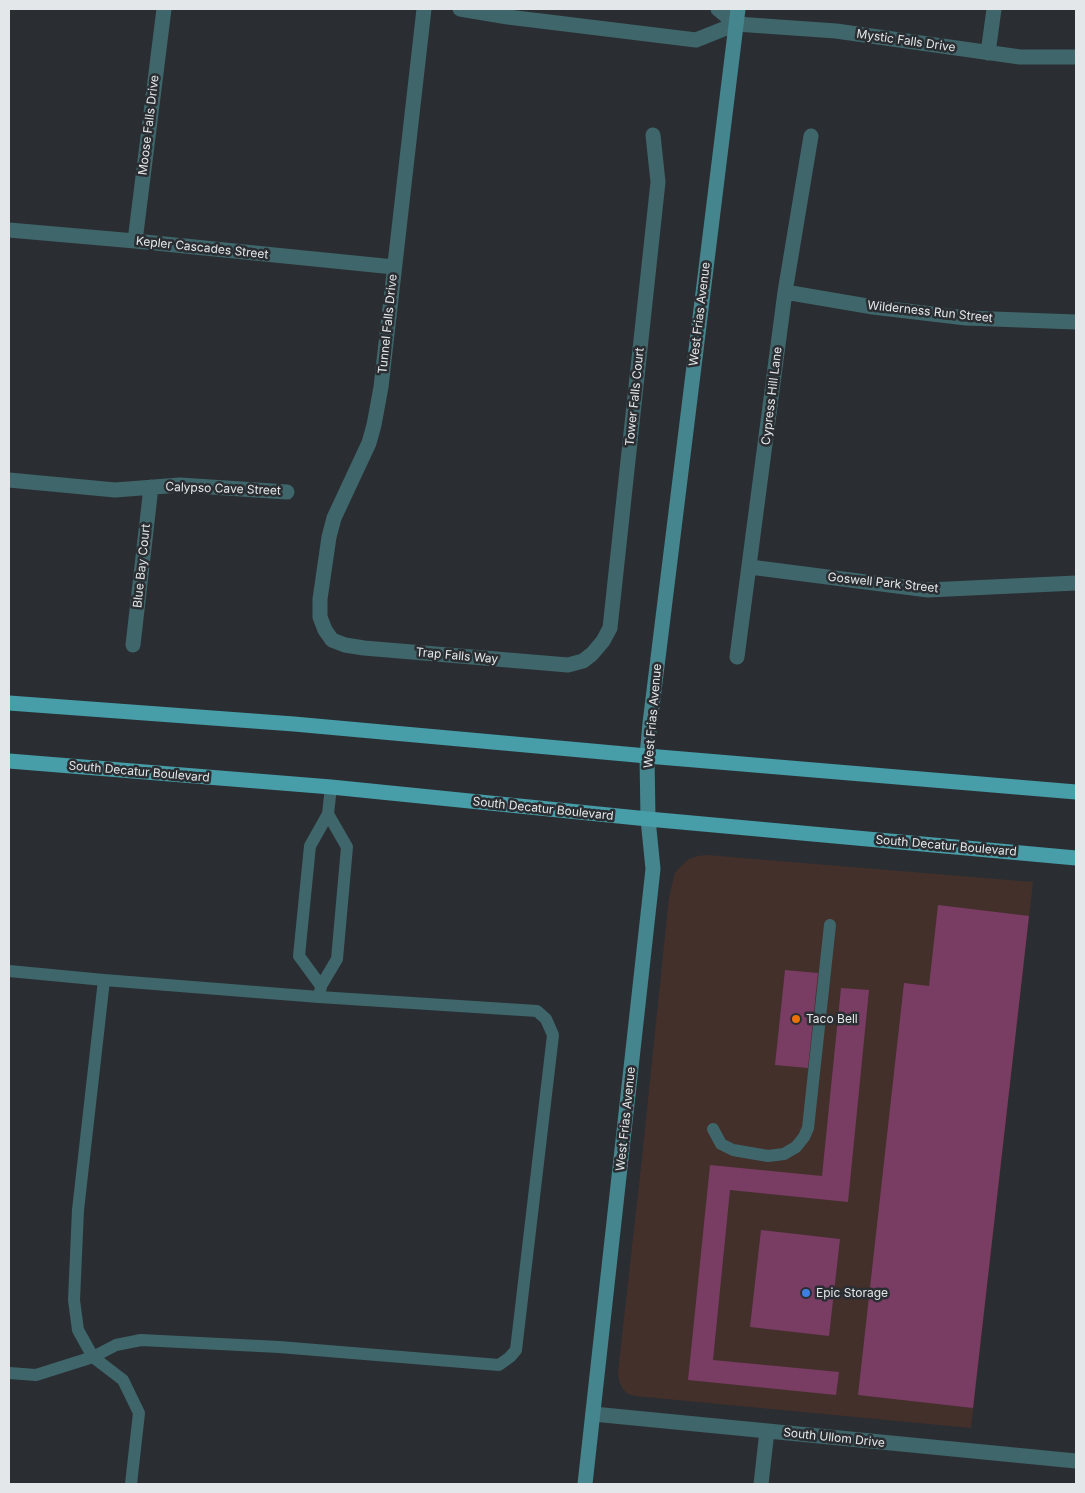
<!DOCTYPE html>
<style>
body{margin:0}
#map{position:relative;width:1085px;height:1493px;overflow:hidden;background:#2a2e32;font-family:Inter,sans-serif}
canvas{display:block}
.frame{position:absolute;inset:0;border:10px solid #e4e7e9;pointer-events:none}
</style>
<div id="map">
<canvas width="1085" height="1493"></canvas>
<div class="frame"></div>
</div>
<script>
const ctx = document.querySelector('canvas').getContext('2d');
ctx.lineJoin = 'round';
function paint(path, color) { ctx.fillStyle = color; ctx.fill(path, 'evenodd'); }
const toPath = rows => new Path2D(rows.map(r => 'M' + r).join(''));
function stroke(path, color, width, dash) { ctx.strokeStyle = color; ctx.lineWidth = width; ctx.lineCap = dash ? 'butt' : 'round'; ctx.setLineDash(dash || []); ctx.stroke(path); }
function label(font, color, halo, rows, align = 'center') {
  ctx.font = font + ' Inter,sans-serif'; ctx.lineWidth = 5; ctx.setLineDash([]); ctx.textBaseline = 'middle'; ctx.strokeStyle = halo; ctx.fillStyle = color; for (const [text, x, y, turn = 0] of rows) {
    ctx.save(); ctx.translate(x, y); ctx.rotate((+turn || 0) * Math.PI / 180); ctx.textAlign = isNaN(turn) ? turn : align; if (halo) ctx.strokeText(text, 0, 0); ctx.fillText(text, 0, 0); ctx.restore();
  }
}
paint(toPath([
 [707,855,1033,882,971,1428,635,1396,628,1394,623,1389,619,1381,618,1372,642,1158,669,897,675,873,681,866,689,859,698,856]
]), '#43302b');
paint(toPath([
 [938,905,1029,916,973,1408,858,1395,904,983,929,986],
 [785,970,818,973,808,1068,775,1065],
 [841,988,869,990,848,1202,730,1190,713,1360,839,1372,836,1395,688,1380,710,1165,822,1176],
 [761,1230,840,1239,829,1336,750,1327]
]), '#793c63');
stroke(toPath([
 [9,971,104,980],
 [104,980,319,997,537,1011,546,1019,553,1035,516,1350,510,1357,499,1365,279,1347,141,1340,116,1345,93,1357,78,1330,74,1300,78,1210,104,980],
 [321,986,299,956,310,846,328,814,331,787],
 [320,993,321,986,337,959,347,847,328,814],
 [713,1129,721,1144,733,1150,768,1156,784,1154,796,1147,804,1137,808,1128,830,925],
 [9,1373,36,1375,93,1357,123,1380,139,1413,131,1484]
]), '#3f666b', 12);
stroke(toPath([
 [424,9,381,387,374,425,369,443,334,518,329,537,320,599,320,617,325,630,332,640,345,645,364,648,568,665,583,661,592,654,603,641,610,628,658,182,653,135],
 [460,9,508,17,696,40,736,24,836,31,1020,57,1076,57],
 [718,9,736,24],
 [988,53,994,9],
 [9,230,135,241,394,267],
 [135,241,164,9],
 [785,292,873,307,966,318,1076,322],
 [9,480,115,490,180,485,287,492],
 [750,567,928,590,1076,583],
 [133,645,151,487],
 [737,657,785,292,811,136],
 [593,1414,1076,1461],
 [761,1484,767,1431]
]), '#3f666b', 15);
stroke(toPath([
 [585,1484,653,869,648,819,647,756,650,723,738,9]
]), '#45858e', 15);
stroke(toPath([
 [9,703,294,724,647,756,1076,792],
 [9,761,331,787,648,819,1076,858]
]), '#479da8', 15);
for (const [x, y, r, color] of [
 [796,1019,5,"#e8710a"],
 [806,1293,5,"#3f7fe0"]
]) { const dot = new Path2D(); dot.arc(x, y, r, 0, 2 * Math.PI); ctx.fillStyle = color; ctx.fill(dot); stroke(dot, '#2a2e32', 2); }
label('12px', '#e4e7e9', '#2a2e32', [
 ["Mystic Falls Drive",906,41,8],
 ["Moose Falls Drive",149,125,-83],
 ["Kepler Cascades Street",202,248,6],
 ["Wilderness Run Street",930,312,6],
 ["West Frias Avenue",700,314,-83],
 ["Tunnel Falls Drive",388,324,-84],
 ["Cypress Hill Lane",772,396,-83],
 ["Tower Falls Court",635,397,-84],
 ["Calypso Cave Street",223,489,2],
 ["Blue Bay Court",142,566,-84],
 ["Goswell Park Street",883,583,6],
 ["Trap Falls Way",457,656,5],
 ["West Frias Avenue",653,716,-85],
 ["South Decatur Boulevard",139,772,5],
 ["South Decatur Boulevard",543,809,6],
 ["South Decatur Boulevard",946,846,5],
 ["West Frias Avenue",626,1119,-84],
 ["South Ullom Drive",834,1438,6]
]);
label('12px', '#e4e7e9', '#2a2e32', [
 ["Taco Bell",806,1019],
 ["Epic Storage",816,1293]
], 'left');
</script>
